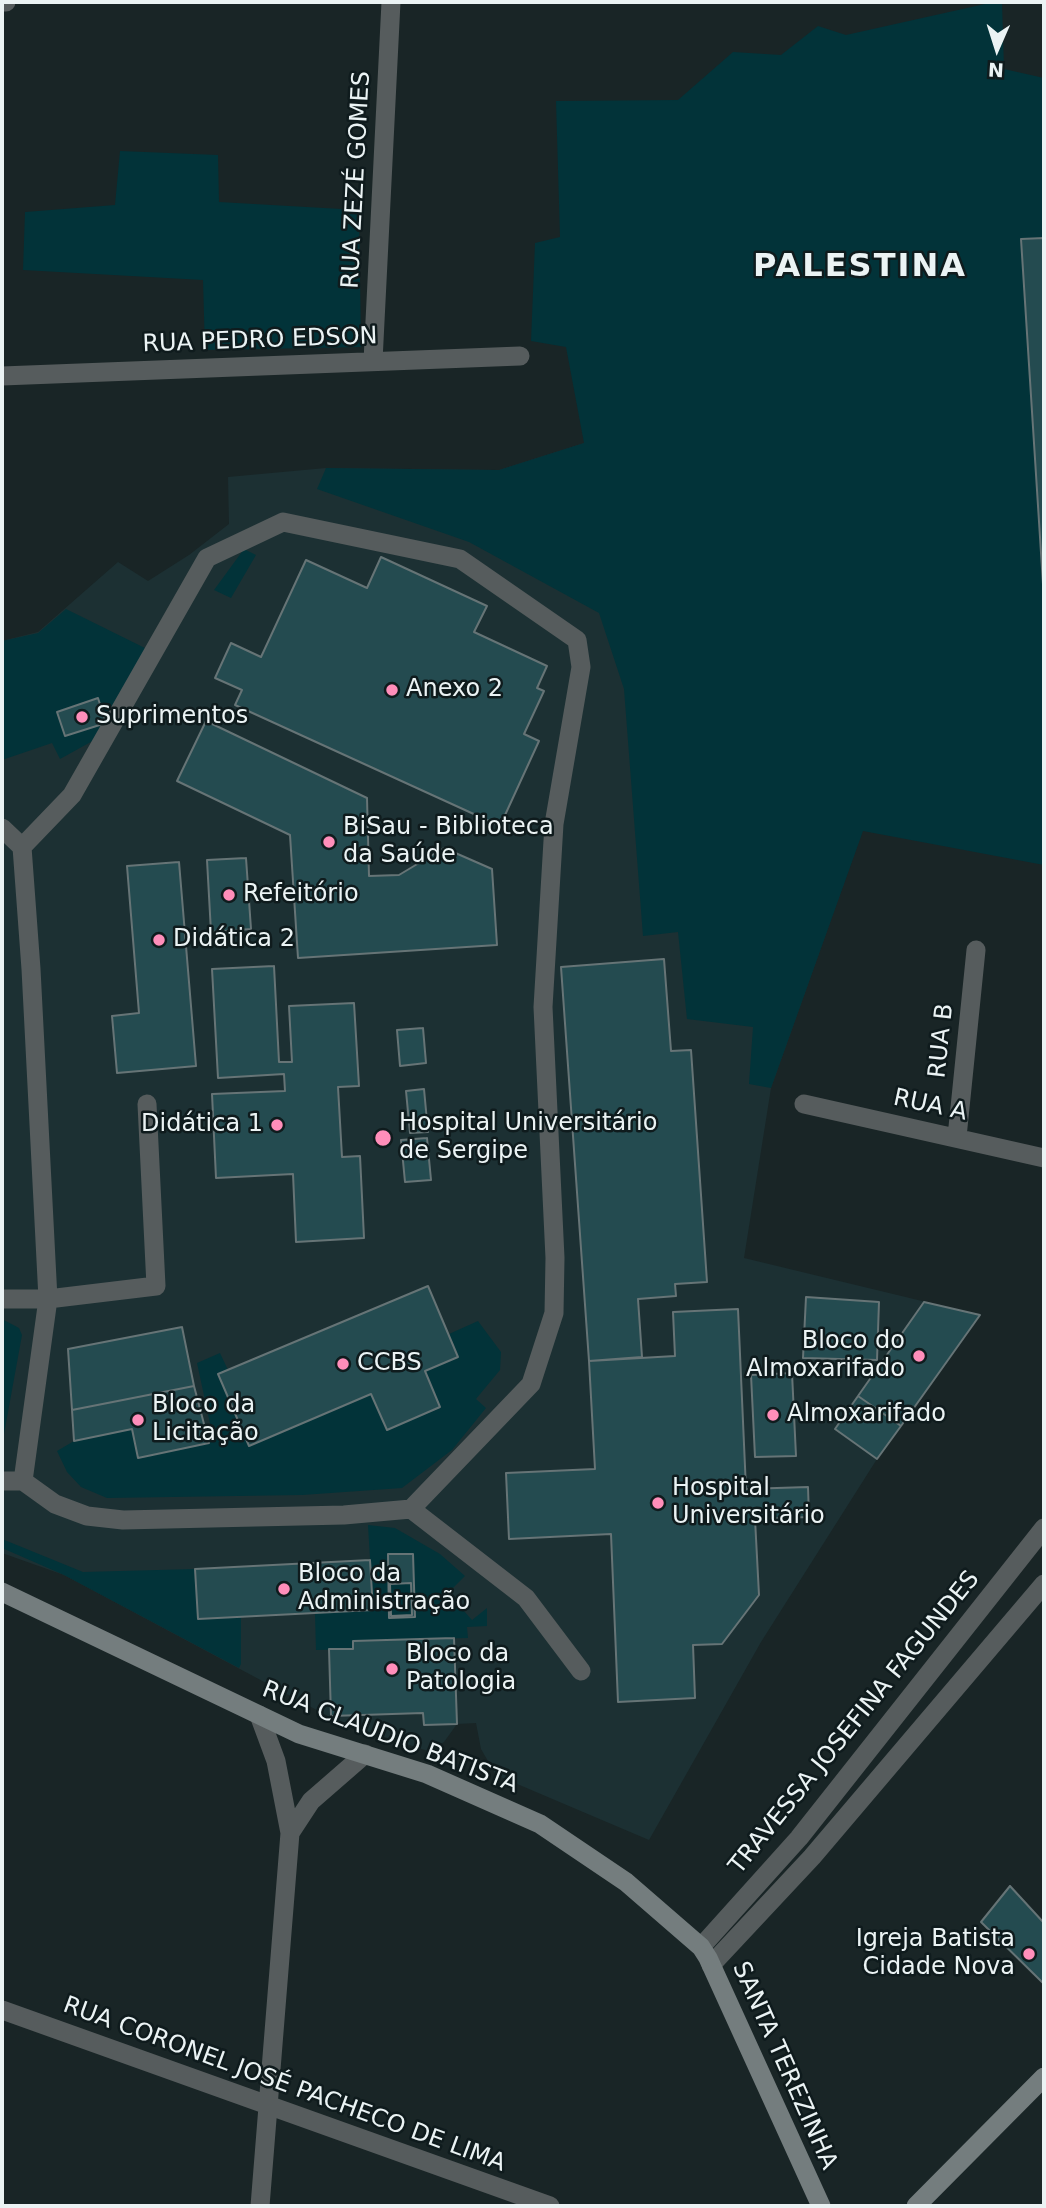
<!DOCTYPE html>
<meta charset="utf-8">
<style>
body{margin:0}
#map{position:relative;width:1046px;height:2208px;overflow:hidden;background:#192526;font-family:"DejaVu Sans",sans-serif}
canvas{display:block}
.frame{position:absolute;inset:0;border:4px solid #ebf3f4;pointer-events:none}
.north{position:absolute;left:962px;top:14px;width:70px;height:70px;-webkit-text-stroke:5px #0f1b1d;paint-order:stroke;rotate:183deg;font-size:19px;font-weight:700;line-height:28px;text-align:center;color:#ebf3f4}
.north::after{content:'';display:block;margin:auto;width:24px;height:32px;background:#ebf3f4;clip-path:polygon(50% 0,100% 100%,50% 72%,0 100%)}
</style>
<div id="map">
<canvas width="1046" height="2208"></canvas>
<div class="frame"></div>
<div class="north">N</div>
</div>
<script>
const ctx = document.querySelector('canvas').getContext('2d');
ctx.lineJoin = 'round';
function paint(path, color) { ctx.fillStyle = color; ctx.fill(path, 'evenodd'); }
const toPath = rows => new Path2D(rows.map(r => 'M' + r).join(''));
function stroke(path, color, width, dash) { ctx.strokeStyle = color; ctx.lineWidth = width; ctx.lineCap = dash ? 'butt' : 'round'; ctx.setLineDash(dash || []); ctx.stroke(path); }
function label(font, color, halo, rows, align = 'center') {
  ctx.font = font + ' "DejaVu Sans",sans-serif'; ctx.lineWidth = 5; ctx.setLineDash([]); ctx.textBaseline = 'middle'; ctx.strokeStyle = halo; ctx.fillStyle = color; for (const [text, x, y, turn = 0] of rows) {
    ctx.save(); ctx.translate(x, y); ctx.rotate((+turn || 0) * Math.PI / 180); ctx.textAlign = isNaN(turn) ? turn : align; if (halo) ctx.strokeText(text, 0, 0); ctx.fillText(text, 0, 0); ctx.restore();
  }
}
paint(toPath([
 [584,443,863,830,771,1088,744,1258,980,1315,877,1459,761,1642,649,1840,496,1775,481,1749,476,1723,457,1724,444,1742,428,1751,341,1723,64,1575,2,1553,2,641,38,632,118,562,148,581,189,555,229,524,228,477,326,468,499,470]
]), '#1c3033');
paint(toPath([
 [994,2,1002,2,1004,69,1044,78,1044,865,863,831,771,1088,749,1084,753,1027,687,1019,678,932,643,936,624,689,599,613,469,542,317,489,326,468,499,470,584,443,566,347,531,341,535,243,560,237,556,101,678,100,733,52,781,55,818,26,846,35],
 [120,151,218,155,219,202,359,210,361,347,205,350,203,280,23,270,25,212,115,205],
 [244,549,256,555,231,598,214,590],
 [66,609,149,650,98,738,60,759,52,743,2,760,2,641,38,633],
 [2,1319,19,1328,22,1335,2,1445],
 [478,1321,501,1352,500,1370,476,1399,486,1408,452,1450,402,1488,302,1495,107,1498,81,1487,67,1472,57,1451,74,1441,132,1429,138,1458,209,1443,211,1428,197,1363,220,1353,228,1370,219,1375,249,1446,371,1394,387,1430,440,1408,425,1371,458,1357,449,1334],
 [368,1525,395,1528,440,1554,465,1576,448,1593,472,1620,487,1608,487,1626,467,1627,468,1638,353,1641,353,1649,316,1650,315,1613,373,1609],
 [2,1539,83,1572,195,1569,241,1617,241,1664,239,1668,64,1575,2,1548]
]), '#023339');
const building = toPath([
 [1044,238,1044,600,1021,239,1044,238],
 [381,557,487,606,474,632,547,666,537,688,544,691,524,734,539,741,500,826,235,705,242,690,215,678,231,643,261,657,306,560,367,588,381,557],
 [98,698,106,723,65,736,57,712,98,698],
 [206,721,367,798,369,876,399,875,444,848,492,869,497,945,298,958,290,835,177,781,206,721],
 [246,858,251,929,211,932,207,860,246,858],
 [179,862,196,1066,117,1073,112,1016,139,1013,127,866,179,862],
 [664,959,671,1051,691,1050,707,1282,675,1284,676,1296,638,1299,642,1357,589,1361,561,967,664,959],
 [274,966,279,1062,292,1062,289,1006,354,1003,359,1086,338,1087,342,1157,360,1156,364,1238,296,1242,293,1174,216,1178,212,1094,285,1091,284,1074,218,1078,212,969,274,966],
 [423,1028,426,1063,400,1066,397,1030,423,1028],
 [424,1089,428,1132,410,1133,406,1091,424,1089],
 [427,1138,431,1180,405,1182,401,1140,427,1138],
 [428,1286,458,1357,425,1371,440,1407,387,1430,371,1394,249,1446,218,1374,428,1286],
 [806,1297,879,1302,877,1360,803,1358,806,1297],
 [924,1302,980,1315,901,1426,858,1396,924,1302],
 [738,1309,746,1489,808,1487,809,1517,755,1519,759,1595,722,1644,693,1645,695,1698,618,1702,611,1534,509,1539,506,1473,595,1469,589,1361,675,1356,673,1312,738,1309],
 [182,1327,194,1386,72,1410,68,1349,182,1327],
 [792,1373,796,1456,755,1457,751,1375,792,1373],
 [194,1386,209,1443,138,1458,132,1429,74,1441,72,1410,194,1386],
 [858,1396,901,1426,877,1459,835,1429,858,1396],
 [388,1554,413,1554,415,1617,389,1618,388,1554],
 [370,1560,373,1610,198,1619,195,1569,370,1560],
 [411,1583,412,1615,391,1616,390,1584,411,1583],
 [454,1638,457,1724,424,1725,423,1713,331,1716,329,1649,353,1649,353,1641,454,1638],
 [1010,1886,1044,1923,1044,1984,981,1922,1010,1886]
]);
paint(building, '#244b50');
stroke(building, '#667476', 2);
stroke(toPath([
 [2,828,22,847],
 [22,847,31,969,48,1299,23,1481],
 [2,1299,48,1299,156,1286,147,1104],
 [2,1481,23,1481,55,1504,87,1516,123,1520,344,1515,411,1509,531,1384,554,1313,555,1258,543,1007,554,824,581,667,577,640,460,559,283,522,207,558,72,795,22,847],
 [411,1509,526,1598,581,1671]
]), '#565c5d', 19);
stroke(toPath([
 [2,2,6,2],
 [373,361,391,2],
 [2,376,520,356],
 [804,1104,1044,1158],
 [957,1137,976,950],
 [259,1715,276,1761,290,1833,260,2206],
 [290,1833,311,1801,365,1754],
 [701,1947,799,1838,1044,1528],
 [711,1965,812,1857,1044,1584],
 [2,2010,550,2206]
]), '#565c5d', 19);
stroke(toPath([
 [2,1592,299,1734,427,1774,540,1824,626,1882,701,1947,708,1958,821,2206],
 [916,2206,1044,2077]
]), '#747d7e', 19);
for (const [x, y, r, color] of [
 [392,690,7,"#ff8eba"],
 [82,717,7,"#ff8eba"],
 [329,842,7,"#ff8eba"],
 [229,895,7,"#ff8eba"],
 [159,940,7,"#ff8eba"],
 [277,1125,7,"#ff8eba"],
 [383,1138,9,"#ff8eba"],
 [919,1356,7,"#ff8eba"],
 [343,1364,7,"#ff8eba"],
 [773,1415,7,"#ff8eba"],
 [138,1420,7,"#ff8eba"],
 [658,1503,7,"#ff8eba"],
 [284,1589,7,"#ff8eba"],
 [392,1669,7,"#ff8eba"],
 [1029,1954,7,"#ff8eba"]
]) { const dot = new Path2D(); dot.arc(x, y, r, 0, 2 * Math.PI); ctx.fillStyle = color; ctx.fill(dot); stroke(dot, '#0f1b1d', 2.5); }
label('24px', '#ebf3f4', '#0f1b1d', [
 ["RUA ZEZÉ GOMES",357,180,-87],
 ["RUA PEDRO EDSON",260,341,-2],
 ["RUA B",942,1041,-84],
 ["RUA A",930,1106,12],
 ["TRAVESSA JOSEFINA FAGUNDES",855,1723,-51],
 ["RUA CLAUDIO BATISTA",390,1738,21],
 ["SANTA TEREZINHA",784,2066,66],
 ["RUA CORONEL JOSÉ PACHECO DE LIMA",284,2085,20]
]);
label('24px', '#ebf3f4', '#0f1b1d', [
 ["Anexo 2",406,690],
 ["Suprimentos",96,717],
 ["BiSau - Biblioteca",343,828],
 ["da Saúde",343,856],
 ["Refeitório",243,895],
 ["Didática 2",173,940],
 ["Hospital Universitário",399,1124],
 ["de Sergipe",399,1152],
 ["Didática 1",263,1125,"right"],
 ["Bloco do",905,1342,"right"],
 ["Almoxarifado",905,1370,"right"],
 ["CCBS",357,1364],
 ["Bloco da",152,1406],
 ["Licitação",152,1434],
 ["Almoxarifado",787,1415],
 ["Hospital",672,1489],
 ["Universitário",672,1517],
 ["Bloco da",298,1575],
 ["Administração",298,1603],
 ["Bloco da",406,1655],
 ["Patologia",406,1683],
 ["Igreja Batista",1015,1940,"right"],
 ["Cidade Nova",1015,1968,"right"]
], 'left');
ctx.letterSpacing = '2px';
label('bold 32px', '#ebf3f4', '#0f1b1d', [
 ["PALESTINA",860,268]
]);
ctx.letterSpacing = '0px';
</script>
